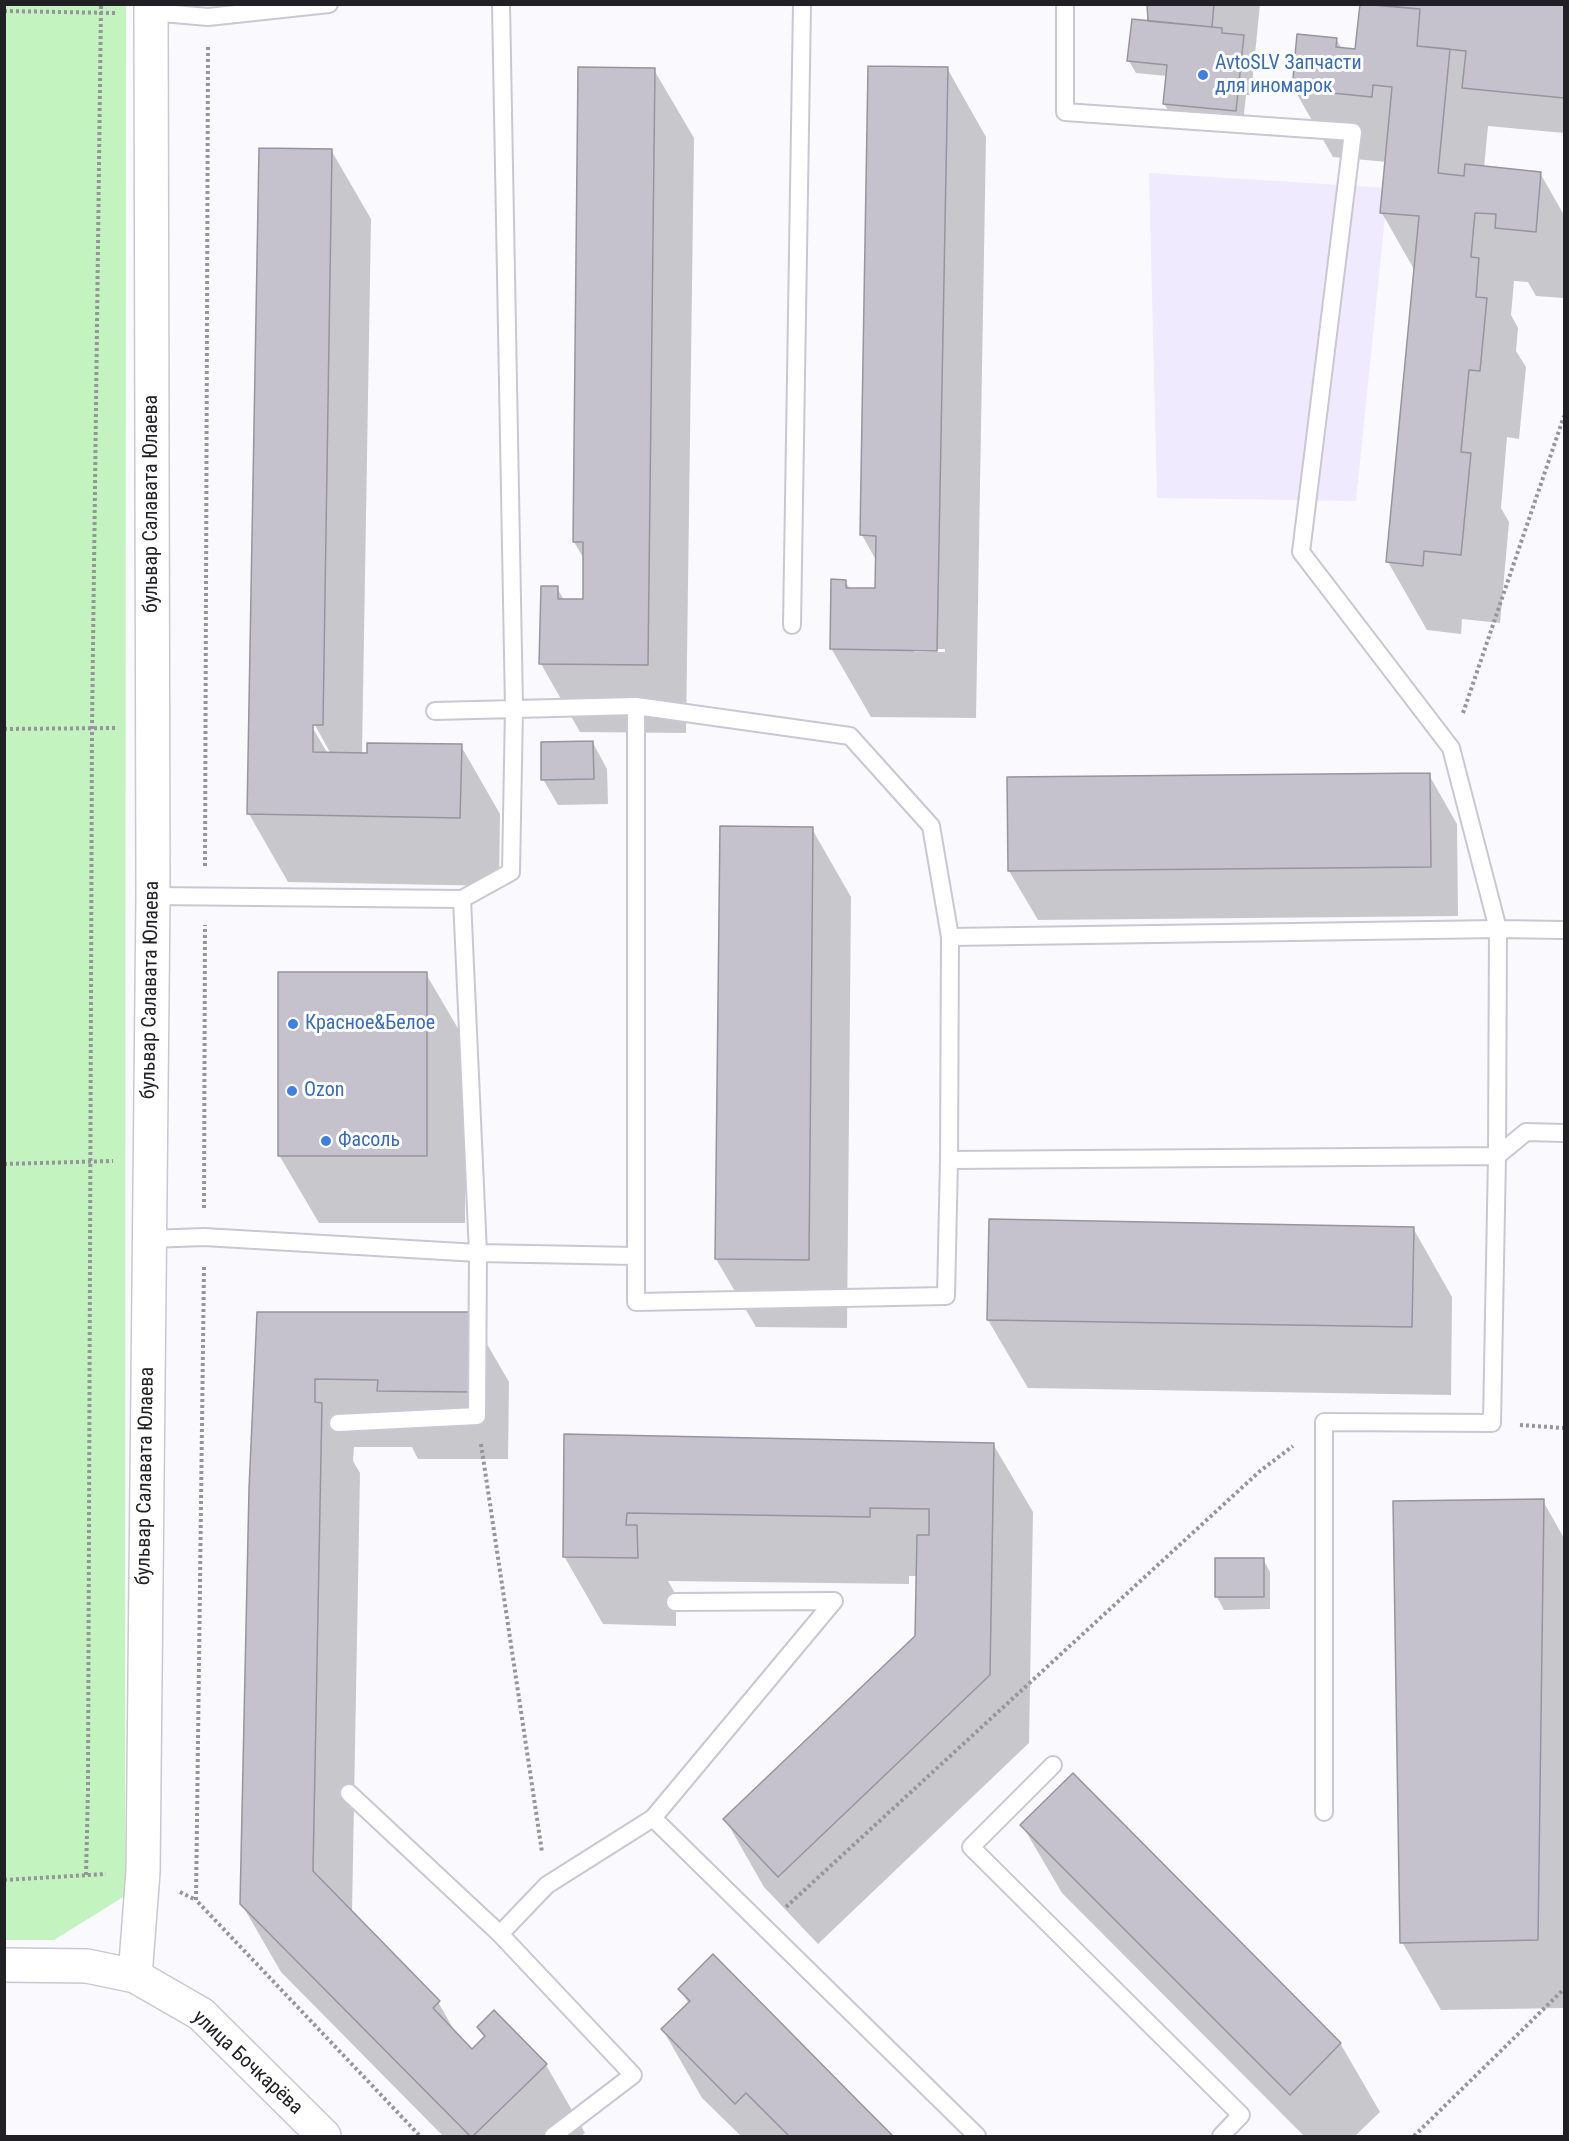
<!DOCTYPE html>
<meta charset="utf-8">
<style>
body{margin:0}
#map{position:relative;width:1569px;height:2141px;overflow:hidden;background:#faf9fe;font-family:"Roboto Condensed",sans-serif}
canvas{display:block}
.frame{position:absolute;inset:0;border:6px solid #212024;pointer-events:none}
</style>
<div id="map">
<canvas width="1569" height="2141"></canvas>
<div class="frame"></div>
</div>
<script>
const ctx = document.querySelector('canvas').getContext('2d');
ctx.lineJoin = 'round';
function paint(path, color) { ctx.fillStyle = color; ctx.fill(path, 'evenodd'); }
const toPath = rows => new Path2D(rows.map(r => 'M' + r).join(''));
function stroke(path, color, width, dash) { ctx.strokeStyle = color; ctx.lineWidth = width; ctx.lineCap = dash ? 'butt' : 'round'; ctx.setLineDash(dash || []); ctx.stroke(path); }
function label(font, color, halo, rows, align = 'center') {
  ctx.font = font + ' "Roboto Condensed",sans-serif'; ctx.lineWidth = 6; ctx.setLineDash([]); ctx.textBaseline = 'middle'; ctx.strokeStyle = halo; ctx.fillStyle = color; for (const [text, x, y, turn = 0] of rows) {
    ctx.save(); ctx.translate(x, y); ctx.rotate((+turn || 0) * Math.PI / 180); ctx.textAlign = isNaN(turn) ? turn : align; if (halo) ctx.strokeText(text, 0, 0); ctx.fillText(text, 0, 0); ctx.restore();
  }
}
paint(toPath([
 [1149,173,1388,188,1356,501,1157,498]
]), '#f0eafe');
paint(toPath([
 [4,5,126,5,125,1896,54,1940,4,1940]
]), '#c3f4c0');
paint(toPath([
 [1149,4,1260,4,1251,95,1246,95,1243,123,1172,116,1164,104,1167,76,1136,73,1129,61,1149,22],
 [1362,4,1564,4,1564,133,1488,126,1484,168,1540,173,1564,215,1564,298,1536,296,1528,282,1514,281,1511,315,1518,328,1516,351,1526,367,1519,439,1507,437,1501,508,1509,522,1500,623,1462,619,1461,634,1427,630,1388,562,1415,271,1382,213,1387,162,1333,157,1294,89,1336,39,1342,49,1357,51],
 [947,68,986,137,976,718,871,717,831,648,845,581,850,589,877,590,877,562,862,535],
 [914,649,945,649,945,652,914,652],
 [654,70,694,138,686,733,580,732,541,664,557,588,564,600,584,601,584,559,574,542],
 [331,150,371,219,362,754,461,746,500,814,499,886,288,882,249,814],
 [311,718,331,754,328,754,308,720],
 [593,743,607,769,608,804,558,805,543,779],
 [1429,775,1457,824,1458,916,1038,920,1009,871],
 [812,829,851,897,847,1328,756,1327,716,1259],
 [426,974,466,1042,465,1223,319,1223,279,1155],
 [1413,1228,1452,1297,1451,1395,1028,1388,988,1320],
 [258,1313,469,1313,509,1382,508,1459,418,1459,412,1447,354,1447,353,1461,360,1473,352,1913,438,2002,458,2037,472,2051,485,2038,478,2027,546,2065,585,2133,581,2136,443,2136,281,1972,241,1903],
 [566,1435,993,1444,1033,1512,1029,1743,818,1944,764,1887,725,1819,917,1636,918,1576,909,1576,909,1584,668,1581,676,1595,676,1626,603,1624,564,1556],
 [1543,1501,1564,1538,1564,2008,1441,2010,1402,1942],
 [1263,1559,1270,1572,1270,1609,1224,1610,1217,1597,1217,1560],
 [1022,1825,1340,2043,1380,2112,1355,2136,1304,2136,1062,1893],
 [713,1956,891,2136,741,2136,702,2098,663,2030,689,2004,680,1989]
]), '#0003');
const building = toPath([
 [1147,4,1214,4,1212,27,1148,21,1147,4],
 [1360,4,1420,9,1417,46,1450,49,1438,173,1464,176,1465,164,1541,172,1536,232,1495,228,1496,214,1475,213,1471,257,1479,258,1476,297,1487,298,1480,371,1469,370,1461,452,1471,453,1461,555,1424,551,1423,566,1386,562,1419,216,1380,213,1392,87,1373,85,1372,97,1292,89,1297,34,1337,38,1336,47,1355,49,1360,4],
 [1367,4,1564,4,1564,98,1462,88,1466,51,1417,46,1420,9,1367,4],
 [1132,19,1222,28,1222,33,1244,35,1236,111,1163,104,1167,65,1127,61,1132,19],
 [868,66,948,67,937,651,830,649,831,579,846,580,846,588,875,588,876,536,860,535,868,66],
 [578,67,655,68,648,665,539,664,541,586,558,586,558,599,583,599,583,542,573,542,578,67],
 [259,148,332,149,323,725,313,725,313,752,367,753,367,743,462,744,460,818,247,814,259,148],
 [593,741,594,779,541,780,541,742,593,741],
 [1430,773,1431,867,1008,871,1007,777,1430,773],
 [720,826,813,827,809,1260,715,1259,720,826],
 [278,972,427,972,427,1156,278,1156,278,972],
 [989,1219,1414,1227,1412,1327,987,1320,989,1219],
 [257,1312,470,1312,470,1392,377,1391,378,1380,315,1379,315,1402,322,1403,313,1871,440,2001,433,2008,472,2049,485,2036,477,2027,494,2010,547,2064,473,2136,470,2136,240,1904,249,1489,257,1312],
 [564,1434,994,1443,990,1675,778,1877,723,1819,915,1636,917,1535,929,1535,929,1509,870,1508,870,1517,627,1513,626,1525,637,1525,638,1558,563,1557,564,1434],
 [1544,1499,1538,1940,1400,1943,1393,1501,1544,1499],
 [1215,1558,1264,1558,1264,1597,1215,1597,1215,1558],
 [1073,1773,1341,2043,1290,2095,1020,1825,1073,1773],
 [713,1954,865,2108,893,2136,789,2136,746,2093,735,2104,661,2029,690,2001,678,1989,713,1954]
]);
paint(building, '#c5c2ce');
stroke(building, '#96949f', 1.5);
const service = toPath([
 [1065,4,1065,112,1353,132,1301,552,1451,748,1498,929,950,937,949,1160,1497,1156,1492,1423,1324,1422,1324,1812],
 [151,12,208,17,329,4],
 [792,625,802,4],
 [636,706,636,1302,946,1296,949,1160],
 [435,711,636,706,850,736,931,826,950,937],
 [153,896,462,899,511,872,514,708,501,4],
 [1564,930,1498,929,1497,1156,1526,1132,1564,1133],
 [149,1239,204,1237,478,1253,635,1256],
 [338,1423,477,1416,478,1253,462,899],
 [1053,1765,971,1847,1241,2115,1221,2136],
 [349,1793,500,1934,633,2075,553,2136],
 [653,1818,977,2136],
 [500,1934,547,1885,653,1818,834,1601,675,1602]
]);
const minor = toPath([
 [4,1965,87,1966,135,1976,201,2014,324,2136],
 [135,1976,143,1872,153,896,151,4]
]);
stroke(service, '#cac7d3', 20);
stroke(minor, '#cac7d3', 36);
stroke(toPath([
 [4,11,115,13],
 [1463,713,1564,416],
 [4,729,116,728],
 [205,866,208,46],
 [4,1164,113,1161],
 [204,1208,205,925],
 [204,1267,196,1900,420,2136],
 [1520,1425,1564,1428],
 [481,1444,542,1852],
 [86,1875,88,1790,92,728,101,4],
 [4,1880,106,1874],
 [180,1892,196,1900],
 [786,1907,1260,1471,1293,1446],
 [1414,2136,1564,1989]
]), '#96959a', 4, [3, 3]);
stroke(service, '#fff', 16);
stroke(minor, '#fff', 33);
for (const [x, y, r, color] of [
 [1203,75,6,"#3f7fe0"],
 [293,1024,6,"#3f7fe0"],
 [292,1091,6,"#3f7fe0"],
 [326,1141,6,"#3f7fe0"]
]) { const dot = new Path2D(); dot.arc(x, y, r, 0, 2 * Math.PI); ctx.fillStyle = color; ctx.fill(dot); stroke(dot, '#fff', 2); }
label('20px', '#366cbe', '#fff', [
 ["AvtoSLV Запчасти",1215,64],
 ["для иномарок",1215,87],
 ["Красное&Белое",305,1024],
 ["Ozon",304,1091],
 ["Фасоль",338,1141]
], 'left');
label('20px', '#212024', '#fff', [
 ["бульвар Салавата Юлаева",152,504,-90],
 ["бульвар Салавата Юлаева",151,990,-89],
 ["бульвар Салавата Юлаева",146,1476,-89],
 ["улица Бочкарёва",247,2063,43]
]);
</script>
